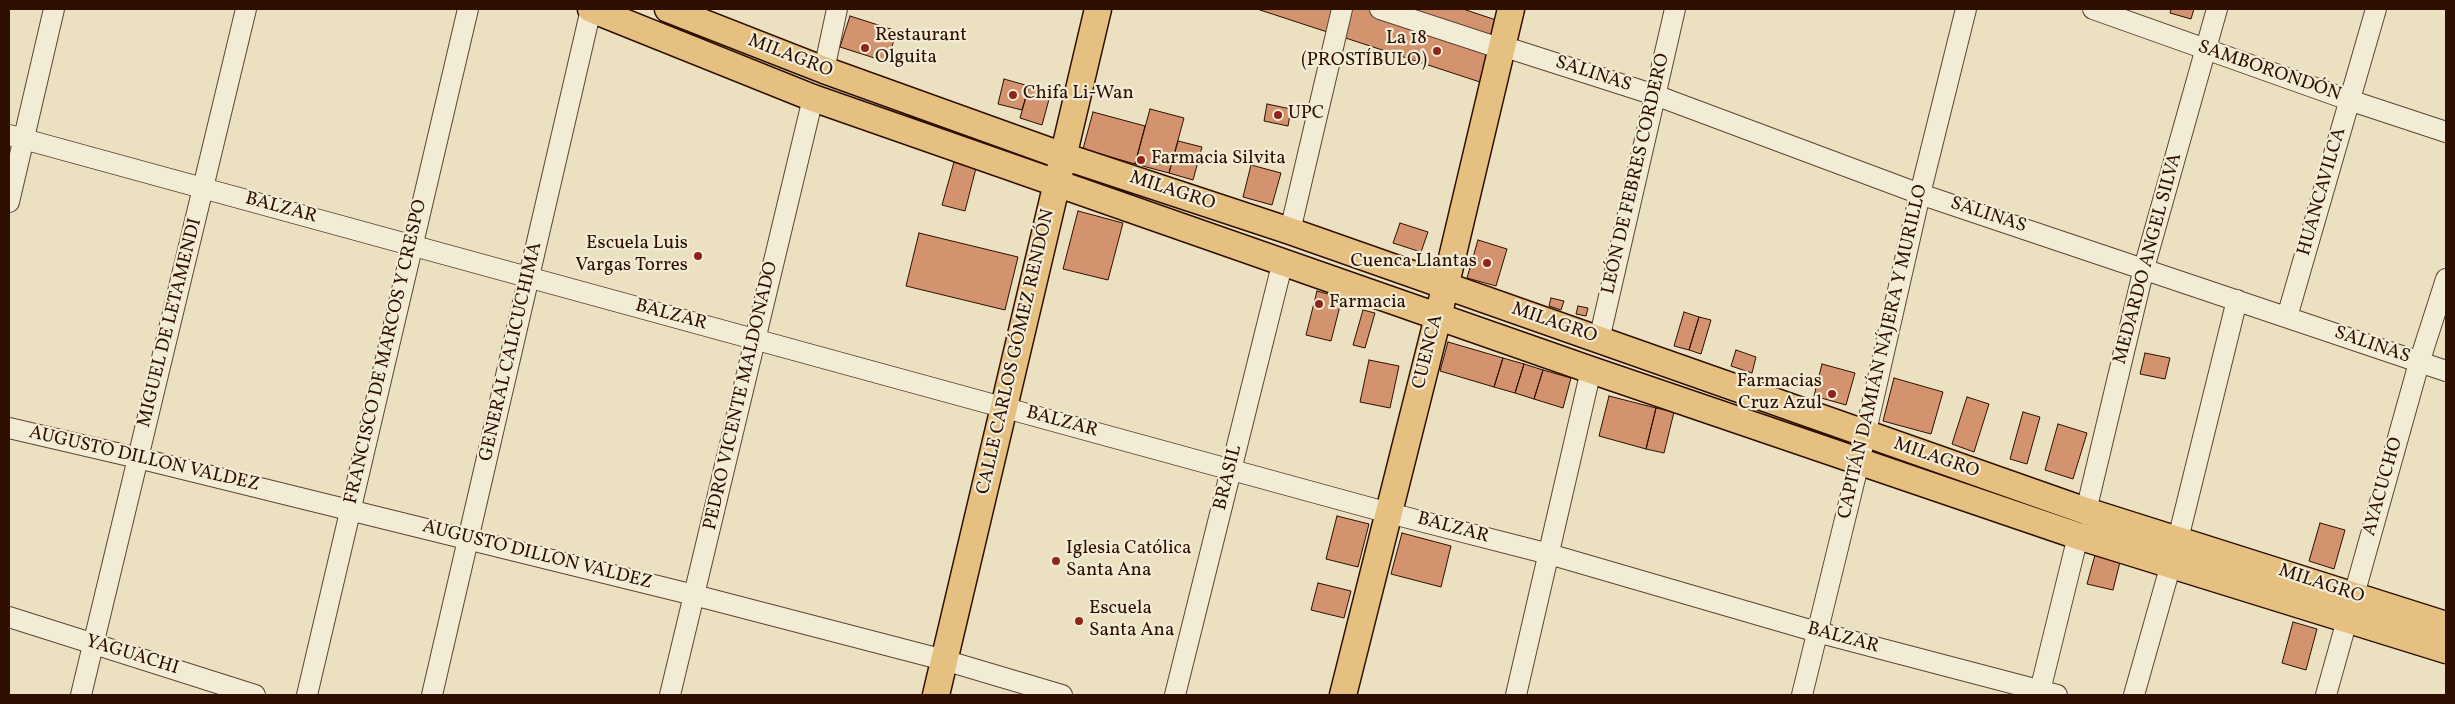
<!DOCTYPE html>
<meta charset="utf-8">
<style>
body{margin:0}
#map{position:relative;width:2455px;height:704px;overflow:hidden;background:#ebe1c1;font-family:Vollkorn,serif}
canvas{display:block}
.frame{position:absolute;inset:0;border:10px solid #2e0f00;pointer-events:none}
</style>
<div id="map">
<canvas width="2455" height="704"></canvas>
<div class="frame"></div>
</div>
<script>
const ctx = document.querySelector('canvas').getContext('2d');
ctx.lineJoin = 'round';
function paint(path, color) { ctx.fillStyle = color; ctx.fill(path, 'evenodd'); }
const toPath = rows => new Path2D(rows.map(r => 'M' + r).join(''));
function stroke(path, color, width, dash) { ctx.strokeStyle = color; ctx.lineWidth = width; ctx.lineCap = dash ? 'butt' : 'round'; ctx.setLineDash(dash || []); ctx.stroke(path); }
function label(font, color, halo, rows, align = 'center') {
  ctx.font = font + ' Vollkorn,serif'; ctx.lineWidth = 4.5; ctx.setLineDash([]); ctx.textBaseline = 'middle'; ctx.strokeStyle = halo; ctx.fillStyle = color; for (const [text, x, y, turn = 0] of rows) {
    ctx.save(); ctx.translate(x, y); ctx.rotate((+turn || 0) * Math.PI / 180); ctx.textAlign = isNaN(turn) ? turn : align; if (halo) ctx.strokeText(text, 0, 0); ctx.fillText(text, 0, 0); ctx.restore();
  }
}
const building = toPath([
 [1257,9,1463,9,1496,20,1480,82,1257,9],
 [2171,9,2194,9,2191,19,2170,13,2171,9],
 [850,16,897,31,887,62,840,47,850,16],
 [1004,79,1029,86,1022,110,998,104,1004,79],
 [1029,86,1051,92,1042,125,1020,118,1029,86],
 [1267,104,1291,109,1288,126,1264,121,1267,104],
 [1150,109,1184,118,1169,173,1135,164,1150,109],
 [1093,112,1145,126,1135,164,1083,149,1093,112],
 [1178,141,1202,147,1193,180,1169,173,1178,141],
 [954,162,976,168,965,211,942,205,954,162],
 [1251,165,1281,173,1272,205,1243,197,1251,165],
 [1078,211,1123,223,1108,280,1063,269,1078,211],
 [1400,223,1428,232,1421,252,1393,243,1400,223],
 [919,233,1018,257,1005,310,906,286,919,233],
 [1478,240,1507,249,1496,286,1467,278,1478,240],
 [1317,291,1342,298,1331,341,1306,335,1317,291],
 [1551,298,1564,301,1561,310,1549,306,1551,298],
 [1578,306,1588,308,1586,316,1576,314,1578,306],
 [1363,310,1375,313,1365,348,1353,345,1363,310],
 [1684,312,1699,317,1689,350,1674,346,1684,312],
 [1699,317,1711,320,1701,354,1689,350,1699,317],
 [1448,342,1503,358,1494,387,1440,371,1448,342],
 [1736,350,1756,357,1752,373,1731,366,1736,350],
 [2145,353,2170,358,2165,379,2140,374,2145,353],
 [1503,358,1524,364,1515,393,1494,387,1503,358],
 [1369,360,1399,366,1390,408,1360,402,1369,360],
 [1524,364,1543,370,1534,399,1515,393,1524,364],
 [1822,364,1855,373,1846,405,1814,396,1822,364],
 [1543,370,1571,378,1563,408,1534,399,1543,370],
 [1894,378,1943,392,1931,434,1883,421,1894,378],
 [1609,396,1656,408,1646,449,1599,436,1609,396],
 [1967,397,1989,404,1974,452,1952,444,1967,397],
 [1656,408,1674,412,1664,453,1646,449,1656,408],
 [2023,412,2040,417,2027,464,2010,459,2023,412],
 [2058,424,2087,433,2073,479,2045,470,2058,424],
 [1337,516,1369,524,1358,567,1326,559,1337,516],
 [2320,523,2345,530,2334,569,2309,561,2320,523],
 [1402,533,1451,546,1441,587,1391,574,1402,533],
 [2095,555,2120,562,2113,590,2087,584,2095,555],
 [1318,583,1351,591,1344,618,1311,610,1318,583],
 [2293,622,2317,629,2306,670,2282,663,2293,622]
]);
paint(building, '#d2936e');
stroke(building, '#2e0f00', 1);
const minor = toPath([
 [1380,9,1493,46,1502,46,1655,95,1920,194,2446,371],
 [2093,9,2349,100,2446,132],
 [824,70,837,9],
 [9,135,1389,513,1549,554,1817,632,2057,695],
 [9,202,54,9],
 [1290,231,1342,9],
 [2287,317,2376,9],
 [1599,340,1675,9],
 [9,428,138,458,694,595,944,660,1062,695],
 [2086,511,2144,268,2217,9],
 [2178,539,2237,300],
 [9,617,255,695],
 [81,695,246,9],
 [307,695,468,9],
 [432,695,591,9],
 [670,695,813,98],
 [1175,695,1283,261],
 [1516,695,1591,370],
 [1802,695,1859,462,1920,194,1966,9],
 [2039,695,2078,536],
 [2134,695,2171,564],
 [2326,695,2419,363,2446,279]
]);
const major = toPath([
 [591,9,813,98,1591,370,2078,536,2446,650],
 [668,9,824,70,1063,156,1290,231,2086,511,2446,625],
 [936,695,1098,9],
 [1343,695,1438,317,1511,9]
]);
stroke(minor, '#5d4430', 22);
stroke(major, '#2e0f00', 29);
stroke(minor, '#f2ecd7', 20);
stroke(major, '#e6c080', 26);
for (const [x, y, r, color] of [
 [865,48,5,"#8f2418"],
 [1437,51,5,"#8f2418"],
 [1013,95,5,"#8f2418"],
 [1278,115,5,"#8f2418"],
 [1141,160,5,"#8f2418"],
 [698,256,5,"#8f2418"],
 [1487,263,5,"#8f2418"],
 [1319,304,5,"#8f2418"],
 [1832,394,5,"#8f2418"],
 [1056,561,5,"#8f2418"],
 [1079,621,5,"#8f2418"]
]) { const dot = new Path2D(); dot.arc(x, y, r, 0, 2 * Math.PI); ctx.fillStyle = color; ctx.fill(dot); stroke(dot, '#f2ecd7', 2); }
label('19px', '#2e0f00', '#f2ecd7', [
 ["Restaurant",875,37],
 ["Olguita",875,59],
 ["La 18",1427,40,"right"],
 ["(PROSTÍBULO)",1427,62,"right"],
 ["Chifa Li-Wan",1023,95],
 ["UPC",1288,115],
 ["Farmacia Silvita",1151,160],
 ["Escuela Luis",688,245,"right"],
 ["Vargas Torres",688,267,"right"],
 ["Cuenca Llantas",1477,263,"right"],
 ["Farmacia",1329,304],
 ["Farmacias",1822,383,"right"],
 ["Cruz Azul",1822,405,"right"],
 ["Iglesia Católica",1066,550],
 ["Santa Ana",1066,572],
 ["Escuela",1089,610],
 ["Santa Ana",1089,632]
], 'left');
label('19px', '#2e0f00', '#f2ecd7', [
 ["MILAGRO",790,57,21],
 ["SAMBORONDÓN",2269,72,19],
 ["SALINAS",1593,75,18],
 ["LEÓN DE FEBRES CORDERO",1637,174,-77],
 ["MILAGRO",1172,192,18],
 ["HUANCAVILCA",2323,192,-74],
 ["BALZAR",281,209,15],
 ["SALINAS",1988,216,18],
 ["MEDARDO ANGEL SILVA",2149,259,-75],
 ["BALZAR",671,316,15],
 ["MIGUEL DE LETAMENDI",171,323,-76],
 ["MILAGRO",1554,324,19],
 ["SALINAS",2372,346,19],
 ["FRANCISCO DE MARCOS Y CRESPO",387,352,-77],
 ["GENERAL CALICUCHIMA",512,352,-77],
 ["CALLE CARLOS GÓMEZ RENDÓN",1017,352,-77],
 ["CUENCA",1429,352,-76],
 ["CAPITÁN DAMIÁN NÁJERA Y MURILLO",1884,352,-77],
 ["PEDRO VICENTE MALDONADO",742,396,-77],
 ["BALZAR",1062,423,15],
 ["MILAGRO",1936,459,19],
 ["AUGUSTO DILLON VALDEZ",144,460,13],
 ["BRASIL",1229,478,-76],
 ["AYACUCHO",2384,487,-74],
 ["BALZAR",1453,529,15],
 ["AUGUSTO DILLON VALDEZ",537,556,14],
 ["MILAGRO",2321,585,18],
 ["BALZAR",1843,639,15],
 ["YAGUACHI",132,656,17]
]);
</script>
